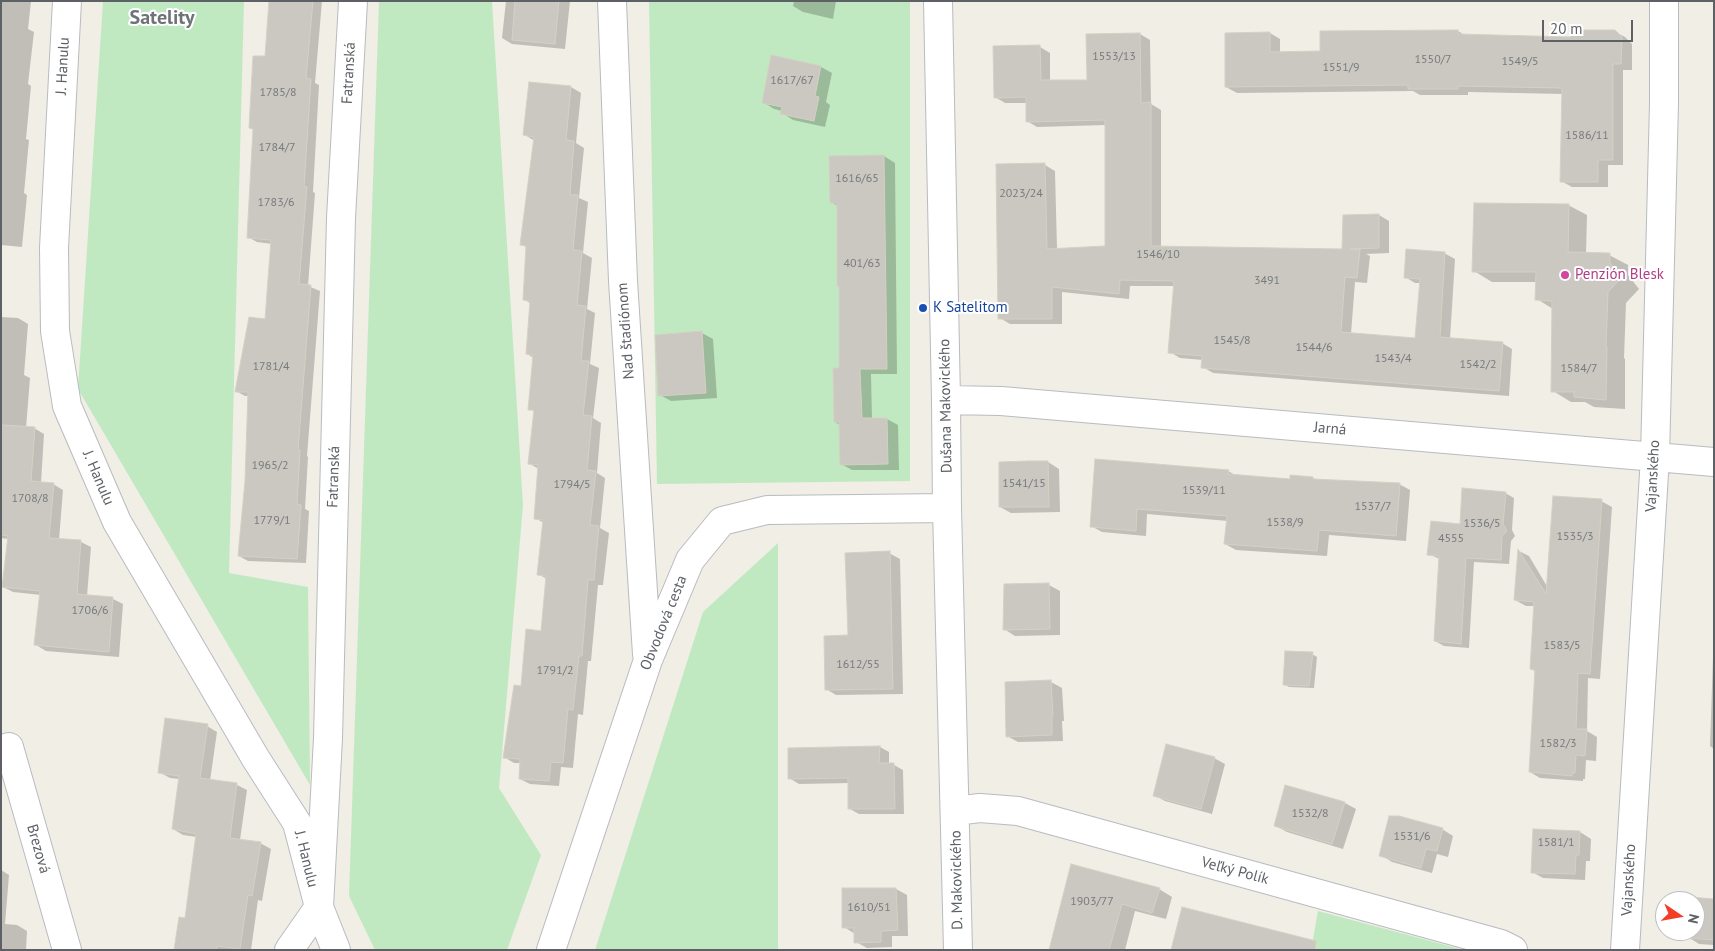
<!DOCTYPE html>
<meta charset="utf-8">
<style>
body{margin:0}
#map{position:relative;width:1715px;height:951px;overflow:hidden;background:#f0eee5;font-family:"PT Sans",sans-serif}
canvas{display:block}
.frame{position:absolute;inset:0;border:2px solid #5d6166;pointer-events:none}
.north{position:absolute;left:1655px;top:891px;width:50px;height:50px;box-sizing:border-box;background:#fff;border:1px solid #bec0c2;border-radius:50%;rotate:102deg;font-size:14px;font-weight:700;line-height:20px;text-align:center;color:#5d6166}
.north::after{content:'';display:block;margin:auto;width:18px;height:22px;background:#f23d29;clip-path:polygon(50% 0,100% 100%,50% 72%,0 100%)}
.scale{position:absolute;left:1542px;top:20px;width:91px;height:22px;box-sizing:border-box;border:2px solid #5d6166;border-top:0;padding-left:6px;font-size:15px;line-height:18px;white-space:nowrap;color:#5d6166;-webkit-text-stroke:4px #fff;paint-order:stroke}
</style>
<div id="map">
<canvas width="1715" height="951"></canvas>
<div class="frame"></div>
<div class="north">N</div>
<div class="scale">20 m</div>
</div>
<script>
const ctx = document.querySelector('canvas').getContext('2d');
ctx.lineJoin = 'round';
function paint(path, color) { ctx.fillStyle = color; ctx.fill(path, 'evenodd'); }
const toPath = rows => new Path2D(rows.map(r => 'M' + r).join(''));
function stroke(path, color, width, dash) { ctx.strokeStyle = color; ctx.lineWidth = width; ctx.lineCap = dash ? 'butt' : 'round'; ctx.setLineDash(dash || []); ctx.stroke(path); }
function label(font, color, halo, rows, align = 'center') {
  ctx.font = font + ' "PT Sans",sans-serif'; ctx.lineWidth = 4; ctx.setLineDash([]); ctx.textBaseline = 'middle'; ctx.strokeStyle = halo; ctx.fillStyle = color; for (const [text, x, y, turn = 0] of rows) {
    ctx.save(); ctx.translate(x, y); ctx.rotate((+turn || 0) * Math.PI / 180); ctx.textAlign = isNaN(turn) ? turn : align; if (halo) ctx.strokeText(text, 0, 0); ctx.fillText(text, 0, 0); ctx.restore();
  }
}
paint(toPath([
 [103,1,244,1,229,573,308,587,310,785,78,389],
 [379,1,492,1,523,505,499,788,541,855,507,950,375,950,349,896],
 [649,1,910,1,910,481,657,484],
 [778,543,778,950,595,950,703,612],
 [1318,911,1464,950,1311,950]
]), '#c1e9c1');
paint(toPath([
 [1,1,31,1,28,29,34,32,28,84,31,86,26,139,29,140,24,193,27,195,22,247,1,245],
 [276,1,322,1,315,83,319,85,313,192,315,193,308,286,320,291,307,456,308,457,305,509,309,511,306,563,248,561,239,556,246,481,249,396,245,396,236,391,267,320,272,244,257,242,248,237,255,130,250,128,266,57],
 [506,1,570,1,565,49,512,44,502,38],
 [794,1,836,1,833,19,803,12,793,6],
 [1458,31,1466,36,1572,39,1614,31,1625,37,1632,44,1632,70,1623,70,1623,165,1608,165,1608,187,1572,187,1561,181,1563,94,1468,92,1468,95,1420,95,1413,91,1237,93,1226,87,1270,33,1280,39,1280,53,1322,52,1322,32],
 [1140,34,1150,40,1151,104,1161,110,1161,248,1343,250,1379,215,1389,221,1389,253,1366,254,1370,256,1367,283,1355,282,1351,334,1417,339,1421,283,1415,283,1405,277,1444,253,1455,259,1450,339,1502,343,1512,349,1509,396,1213,373,1203,367,1203,360,1180,358,1170,352,1175,286,1130,286,1129,299,1062,292,1062,324,1010,324,1000,318,1045,165,1055,171,1057,249,1106,247,1106,125,1037,127,1027,121,1028,103,1005,103,995,97,1040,47,1050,53,1050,81,1088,81,1087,35],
 [821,67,832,73,826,102,830,105,825,127,793,120,782,113,782,111,774,109,763,102],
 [571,87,581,93,576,143,584,148,579,198,588,202,583,253,592,258,587,309,595,313,590,364,599,368,593,418,601,423,597,473,605,478,600,528,609,533,603,585,598,585,591,661,588,661,583,715,578,714,573,768,561,767,559,786,530,784,520,779,521,763,514,763,504,757,522,687,542,632,547,579,538,574,544,523,535,518,539,469,530,464,535,412,530,409,534,358,527,354,531,304,524,299,527,248,522,244,535,141,525,135],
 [884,156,895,163,897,374,871,374,872,419,887,419,898,425,899,470,852,470,841,464,840,425,835,422,840,369,838,206,831,202,830,157],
 [1568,205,1587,215,1586,254,1609,255,1628,265,1628,275,1639,289,1626,303,1624,358,1625,359,1625,409,1594,407,1585,402,1571,402,1553,391,1553,309,1537,299,1537,282,1492,282,1474,271],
 [1,317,18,318,28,324,24,375,30,378,26,428,34,428,44,434,41,483,53,484,63,490,59,540,81,542,91,547,87,596,113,599,123,604,119,657,46,651,36,645,41,595,13,592,3,587,9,539,1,538],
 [702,333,713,339,717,398,671,401,660,395],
 [1048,462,1059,469,1060,512,1011,513,1000,507,1000,463],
 [1228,471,1237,476,1291,481,1313,478,1317,480,1399,484,1410,490,1406,541,1329,535,1327,556,1236,550,1225,544,1228,521,1147,514,1146,536,1102,532,1091,526],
 [1505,493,1514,498,1512,530,1515,536,1511,541,1509,564,1474,562,1469,648,1444,646,1435,641,1440,559,1428,554,1461,525],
 [1601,501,1612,507,1600,679,1588,678,1587,731,1597,737,1596,761,1586,760,1585,779,1583,779,1583,781,1540,778,1530,772,1536,672,1531,669,1535,606,1526,606,1515,600,1519,551,1529,556,1548,588],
 [889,553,900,559,903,694,836,695,826,689,849,637],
 [1049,585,1060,591,1060,635,1015,636,1004,629],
 [1714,627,1714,749,1710,746],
 [1312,654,1317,657,1314,688,1289,687,1284,684],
 [1051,682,1062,688,1064,721,1062,721,1063,741,1018,742,1007,736],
 [207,726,217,732,210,781,237,785,247,790,240,840,260,843,271,849,262,901,258,900,251,950,176,950,186,919,197,837,183,835,173,829,180,779,170,778,159,772],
 [880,747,889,752,889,765,894,765,903,770,904,814,859,814,850,809,850,783,799,784,789,778],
 [1214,758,1225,764,1212,814,1165,801,1154,795],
 [1286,787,1345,803,1356,809,1343,849,1287,832,1276,826],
 [1442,829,1453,836,1448,857,1437,854,1432,873,1392,862,1381,855],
 [1580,832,1591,839,1590,861,1586,861,1585,880,1543,878,1532,872],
 [1072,865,1159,889,1172,897,1166,919,1135,911,1125,950,1050,950],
 [1,870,9,875,5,924,17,925,27,931,26,950,1,950],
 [896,889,907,895,908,936,892,936,892,947,867,948,856,942,855,934,844,927],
 [1714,900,1714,945,1699,944,1688,937,1689,931,1695,931,1695,901,1691,901]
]), '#0003');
const building = toPath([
 [269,1,313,1,306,78,311,79,304,187,307,187,299,284,311,285,298,450,300,450,297,504,301,505,297,559,238,556,245,481,248,392,235,392,249,317,265,319,271,240,247,238,253,129,249,128,253,56,265,56,269,1],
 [515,1,559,1,555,44,512,40,515,1],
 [1458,30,1458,34,1571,37,1570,30,1615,30,1622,37,1621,64,1613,64,1613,160,1598,160,1598,182,1560,182,1562,88,1458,86,1458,89,1408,89,1408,85,1225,87,1225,33,1270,32,1270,52,1320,51,1320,31,1458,30],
 [1140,33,1141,103,1151,102,1151,246,1342,249,1343,215,1379,214,1379,248,1350,249,1360,249,1357,278,1345,277,1341,332,1415,338,1420,279,1404,278,1406,249,1445,252,1440,337,1503,342,1499,391,1201,368,1202,356,1168,353,1174,281,1120,280,1119,294,1052,287,1052,319,998,319,996,164,1045,163,1047,249,1105,246,1105,120,1026,122,1026,97,994,98,993,46,1040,45,1041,80,1087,80,1086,34,1140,33],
 [771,55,821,66,815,96,819,97,814,121,780,114,782,107,762,103,771,55],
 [529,82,571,86,566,140,574,141,570,195,578,195,573,250,582,251,577,305,586,306,581,361,589,361,583,415,592,416,587,470,596,471,590,525,599,526,594,580,588,580,582,656,579,656,573,710,568,709,563,763,551,762,549,781,519,779,520,759,503,758,514,685,521,686,526,629,541,631,546,576,537,575,543,520,534,519,538,465,528,464,534,410,528,410,533,355,526,354,530,301,523,300,526,246,520,245,534,137,523,135,529,82],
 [884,155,887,369,860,369,862,418,887,418,888,464,840,465,839,422,834,422,833,368,839,368,839,286,837,286,837,203,830,203,829,156,884,155],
 [1474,203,1569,204,1568,252,1610,253,1610,263,1621,278,1608,292,1606,347,1607,347,1606,400,1574,397,1574,392,1551,392,1552,301,1535,300,1536,272,1472,272,1474,203],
 [702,331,706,393,658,396,655,335,702,331],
 [1,425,35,427,31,481,54,483,49,538,81,540,77,594,113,597,109,652,34,645,40,591,2,587,8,536,1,535,1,425],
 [1095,459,1229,470,1228,474,1290,479,1290,475,1313,477,1313,479,1400,483,1396,536,1319,530,1317,551,1224,544,1227,516,1137,509,1136,531,1090,527,1095,459],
 [1028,461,1048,461,1049,507,999,507,999,462,1028,461],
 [1462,488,1506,492,1503,524,1507,531,1502,536,1501,560,1466,558,1461,644,1434,641,1439,556,1427,555,1431,521,1460,524,1462,488],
 [1553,496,1602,499,1590,674,1578,673,1576,729,1587,729,1585,756,1576,755,1575,773,1573,773,1572,776,1529,772,1535,670,1530,669,1534,602,1514,600,1518,549,1546,594,1553,496],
 [890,551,893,689,825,690,824,636,848,635,845,553,890,551],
 [1049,583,1050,629,1003,630,1004,584,1049,583],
 [1285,651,1313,652,1309,686,1283,685,1285,651],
 [1051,680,1053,715,1052,715,1052,735,1006,737,1005,682,1051,680],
 [165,718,208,724,200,778,237,783,230,838,261,842,252,896,248,895,240,949,217,946,216,950,174,950,179,917,185,918,196,834,172,829,179,776,158,773,165,718],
 [1166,744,1215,757,1201,809,1153,796,1166,744],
 [880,746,879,763,894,763,895,809,848,809,848,778,788,779,788,748,880,746],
 [1285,785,1345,802,1332,844,1274,826,1285,785],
 [1389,816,1399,816,1443,828,1437,851,1426,849,1421,868,1379,856,1389,816],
 [1533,829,1580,831,1579,855,1576,855,1575,874,1531,873,1533,829],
 [1071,864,1160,888,1152,913,1122,904,1109,950,1049,950,1071,864],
 [842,888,896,888,898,930,881,931,881,942,854,943,854,928,842,928,842,888],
 [1690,897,1714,899,1714,940,1687,938,1688,931,1695,931,1695,901,1690,901,1690,897],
 [1182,907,1316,941,1315,950,1171,950,1182,907]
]);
paint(building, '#cbc8c2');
stroke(building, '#d5d0c3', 1);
const minor = toPath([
 [67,1,54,248,55,331,67,406,117,522,256,759,297,823,319,907,289,950],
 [612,1,623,281,647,654],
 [938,1,946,400,947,508,958,950],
 [946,400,1001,401,1714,462],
 [9,747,67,950],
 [955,811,980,808,1018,811,1501,944,1513,950],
 [336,950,319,907,328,738,341,218,353,1],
 [551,950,648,660,690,560,722,521,767,510,947,508],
 [1625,950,1655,457,1664,103,1664,1]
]);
stroke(minor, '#b8bbc0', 30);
stroke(minor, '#fff', 28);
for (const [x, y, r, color] of [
 [1565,275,5,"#d1479c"],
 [923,308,5,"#1a4fb4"]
]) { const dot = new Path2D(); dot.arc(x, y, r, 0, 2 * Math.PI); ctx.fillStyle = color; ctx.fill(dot); stroke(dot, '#fff', 2); }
label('12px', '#787b7d', null, [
 ["1553/13",1114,57],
 ["1550/7",1433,60],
 ["1549/5",1520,62],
 ["1551/9",1341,68],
 ["1617/67",792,81],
 ["1785/8",278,93],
 ["1586/11",1587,136],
 ["1784/7",277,148],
 ["1616/65",857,179],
 ["2023/24",1021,194],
 ["1783/6",276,203],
 ["1546/10",1158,255],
 ["401/63",862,264],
 ["3491",1267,281],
 ["1545/8",1232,341],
 ["1544/6",1314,348],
 ["1543/4",1393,359],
 ["1542/2",1478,365],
 ["1781/4",271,367],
 ["1584/7",1579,369],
 ["1965/2",270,466],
 ["1541/15",1024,484],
 ["1794/5",572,485],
 ["1539/11",1204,491],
 ["1708/8",30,499],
 ["1537/7",1373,507],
 ["1779/1",272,521],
 ["1538/9",1285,523],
 ["1536/5",1482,524],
 ["1535/3",1575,537],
 ["4555",1451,539],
 ["1706/6",90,611],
 ["1583/5",1562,646],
 ["1612/55",858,665],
 ["1791/2",555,671],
 ["1582/3",1558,744],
 ["1532/8",1310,814],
 ["1531/6",1412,837],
 ["1581/1",1556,843],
 ["1903/77",1092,902],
 ["1610/51",869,908]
]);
label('15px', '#5d6166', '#fff', [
 ["J. Hanulu",63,66,-87],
 ["Fatranská",349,73,-87],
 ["Nad štadiónom",626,331,-94],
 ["Dušana Makovického",946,406,-91],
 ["Jarná",1330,429,5],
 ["Vajanského",1653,476,-87],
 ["Fatranská",334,477,-88],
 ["J. Hanulu",98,478,67],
 ["Obvodová cesta",664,623,-68],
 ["Brezová",38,849,74],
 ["J. Hanulu",306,859,76],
 ["Veľký Polík",1235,871,15],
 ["D. Makovického",957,880,-91],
 ["Vajanského",1629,880,-87]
]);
label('15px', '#b23c85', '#fff', [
 ["Penzión Blesk",1575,275]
], 'left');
label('15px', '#164399', '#fff', [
 ["K Satelitom",933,308]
], 'left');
label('bold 20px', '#6e7378', '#fff', [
 ["Satelity",162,18]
]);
</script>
